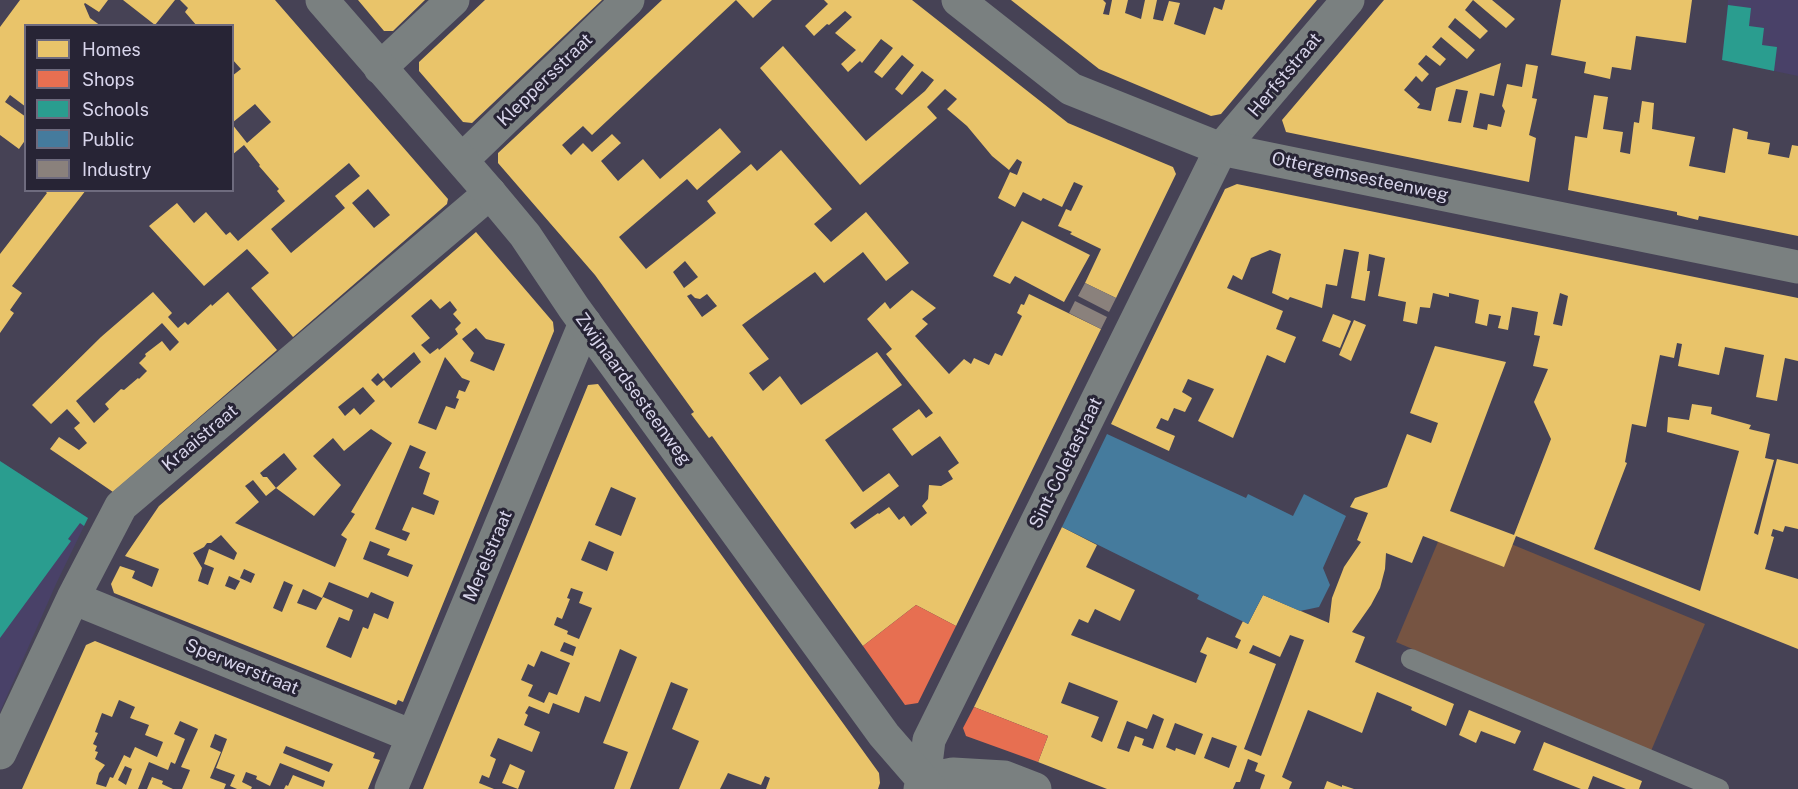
<!DOCTYPE html>
<style>
body{margin:0}
#map{position:relative;width:1798px;height:789px;overflow:hidden;background:#464255;font-family:"Public Sans",sans-serif}
canvas{display:block}
.legend{position:absolute;left:24px;top:24px;width:210px;height:168px;box-sizing:border-box;background:#272435;border:2px solid #6e6b7e;margin:0;padding:8px 10px;list-style:none;font-size:18px;color:#d8d5eb}
.legend li{display:flex;align-items:center;gap:12px;height:30px}
.legend b{width:30px;border:2px solid #6e6b7e}
</style>
<div id="map">
<canvas width="1798" height="789"></canvas>
<ul class="legend">
<li><b style="height:16px;background:#e9c46a"></b>Homes</li>
<li><b style="height:16px;background:#e76f51"></b>Shops</li>
<li><b style="height:16px;background:#2a9d8f"></b>Schools</li>
<li><b style="height:16px;background:#457b9d"></b>Public</li>
<li><b style="height:16px;background:#8a817c"></b>Industry</li>
</ul>
</div>
<script>
const ctx = document.querySelector('canvas').getContext('2d');
ctx.lineJoin = 'round';
function paint(path, color) { ctx.fillStyle = color; ctx.fill(path, 'evenodd'); }
const toPath = rows => new Path2D(rows.map(r => 'M' + r).join(''));
function stroke(path, color, width, dash) { ctx.strokeStyle = color; ctx.lineWidth = width; ctx.lineCap = dash ? 'butt' : 'round'; ctx.setLineDash(dash || []); ctx.stroke(path); }
function label(font, color, halo, rows, align = 'center') {
  ctx.font = font + ' "Public Sans",sans-serif'; ctx.lineWidth = 6; ctx.setLineDash([]); ctx.textBaseline = 'middle'; ctx.strokeStyle = halo; ctx.fillStyle = color; for (const [text, x, y, turn = 0] of rows) {
    ctx.save(); ctx.translate(x, y); ctx.rotate((+turn || 0) * Math.PI / 180); ctx.textAlign = isNaN(turn) ? turn : align; if (halo) ctx.strokeText(text, 0, 0); ctx.fillText(text, 0, 0); ctx.restore();
  }
}
paint(toPath([
 [1728,0,1798,0,1798,76,1722,60],
 [0,461,88,518,56,584,0,712]
]), '#494168');
paint(toPath([
 [1448,518,1705,624,1651,751,1396,642]
]), '#765442');
paint(toPath([
 [20,0,108,0,99,12,85,3,84,4,90,18,101,26,26,26,26,107,10,95,5,102,26,117,26,139,19,149,0,135,0,27],
 [123,0,175,0,155,25],
 [180,0,275,0,448,199,447,204,293,337,251,288,269,273,247,249,204,286,149,226,177,203,194,223,206,212,226,235,230,232,238,241,285,201,277,191,279,189,259,166,260,165,244,145,232,155,232,124,247,143,271,122,255,104,232,123,232,93,234,92,232,90,232,76,241,69,232,59,232,26,197,26,185,12,188,8],
 [349,163,360,176,335,196,345,208,291,253,271,229],
 [368,189,390,215,374,228,352,203],
 [358,0,425,0,393,31,384,31],
 [485,0,602,0,472,123,463,122,419,71,419,62],
 [662,0,772,0,753,18,736,0,592,135,583,126,562,145,571,155,583,143,592,152,612,134,621,143,601,161,618,181,643,159,660,179,720,128,741,152,697,190,687,179,619,237,646,269,716,213,707,201,751,164,757,171,781,150,832,209,814,224,831,242,866,212,909,263,886,281,863,252,824,283,815,272,742,325,769,359,749,373,763,391,780,376,801,405,877,352,902,385,825,440,863,492,889,473,899,486,850,523,855,529,878,513,879,514,889,507,899,520,904,516,911,526,927,513,922,506,928,499,929,485,941,486,953,479,948,471,959,463,940,436,912,456,892,429,919,409,926,418,933,413,886,354,892,349,867,319,885,302,890,309,912,290,936,308,922,319,928,324,915,336,949,374,964,359,971,364,974,358,989,365,995,353,1002,356,1022,316,1017,313,1021,304,1024,305,1029,294,1101,329,956,626,916,605,863,646,712,436,709,438,691,414,694,412,595,275,498,163,498,153],
 [685,261,698,277,684,288,673,272],
 [691,294,695,298,700,299,707,294,717,306,702,317,687,296],
 [824,0,912,0,1068,123,1173,167,1176,174,1116,298,1085,283,1101,249,1070,234,1072,232,1058,226,1066,209,1071,211,1083,186,1074,182,1062,207,1043,198,1041,201,1023,192,1015,207,998,198,1010,172,1017,175,1022,162,1017,159,1009,170,992,156,967,126,947,109,957,99,945,89,927,107,937,118,860,185,760,68,783,46,866,141,925,91,934,80,922,71,902,95,895,89,914,65,902,55,882,78,874,72,893,48,881,39,862,63,860,61,848,72,841,64,856,50,835,33,852,17,845,11,829,25,827,24,814,36,805,26,828,4],
 [1011,0,1103,0,1106,3,1103,14,1109,15,1112,0,1128,0,1125,13,1141,19,1145,0,1157,0,1153,19,1163,21,1169,1,1180,3,1174,24,1205,35,1214,7,1222,10,1225,0,1317,0,1221,114,1211,116,1099,69],
 [1384,0,1492,0,1515,19,1506,28,1473,0,1465,10,1488,31,1480,39,1455,18,1448,27,1475,50,1467,59,1441,37,1432,47,1446,59,1440,66,1426,55,1418,64,1429,74,1422,82,1416,76,1404,90,1420,104,1417,108,1431,111,1436,88,1501,63,1494,96,1480,93,1473,127,1487,130,1488,124,1501,127,1505,111,1502,106,1507,84,1522,87,1526,64,1538,66,1532,98,1537,99,1529,135,1536,138,1529,182,1286,132,1282,120],
 [1456,89,1468,91,1461,123,1448,121],
 [1561,0,1692,0,1686,43,1636,36,1631,70,1612,67,1610,79,1584,73,1586,62,1551,55],
 [1594,95,1608,97,1603,129,1623,132,1620,152,1630,154,1634,122,1639,123,1642,101,1654,103,1652,129,1695,137,1689,166,1725,173,1733,128,1748,132,1747,139,1770,143,1768,154,1789,158,1792,145,1798,146,1798,236,1699,216,1698,220,1677,215,1677,212,1568,190,1575,136,1587,138],
 [1237,184,1798,298,1798,361,1785,358,1777,401,1756,397,1764,355,1725,347,1719,375,1678,366,1682,344,1677,343,1674,358,1660,355,1646,427,1632,424,1625,462,1627,463,1594,549,1700,591,1739,451,1667,432,1668,417,1689,420,1692,404,1712,407,1711,414,1751,425,1749,429,1770,434,1765,458,1774,460,1754,533,1758,535,1777,459,1798,464,1798,529,1785,526,1783,532,1773,529,1771,536,1774,537,1765,569,1798,579,1798,649,1516,536,1504,567,1423,536,1412,563,1386,553,1385,569,1380,588,1371,605,1352,632,1365,637,1355,662,1454,704,1446,726,1411,710,1412,707,1377,692,1362,733,1308,710,1282,777,1292,782,1289,789,1260,789,1265,775,1255,771,1258,763,1248,759,1240,782,1236,782,1233,789,1107,789,1038,762,1048,736,974,707,1062,527,1097,545,1086,567,1135,590,1120,621,1095,609,1088,623,1079,619,1071,635,1196,683,1207,655,1200,652,1207,637,1237,649,1241,640,1235,637,1243,621,1248,624,1263,595,1329,623,1332,598,1344,567,1361,542,1357,540,1368,513,1350,507,1355,498,1387,487,1407,434,1431,443,1438,423,1410,413,1435,346,1506,362,1450,511,1514,535,1551,439,1534,402,1548,369,1533,366,1540,336,1534,335,1538,312,1512,307,1508,330,1498,328,1501,316,1489,314,1487,326,1475,323,1479,300,1449,293,1449,297,1433,293,1430,308,1420,307,1417,324,1403,321,1406,302,1378,296,1385,258,1369,254,1367,271,1370,271,1365,301,1351,298,1359,252,1344,249,1337,286,1326,284,1322,308,1290,297,1288,300,1272,293,1281,254,1270,250,1251,258,1242,280,1233,275,1227,288,1283,311,1276,329,1296,337,1285,363,1267,355,1233,438,1198,421,1214,389,1188,379,1182,392,1192,398,1185,412,1174,408,1168,421,1161,418,1156,428,1175,436,1169,451,1111,424,1225,189],
 [1560,293,1568,296,1562,326,1553,324],
 [1290,635,1304,640,1261,756,1244,749,1276,664,1249,653,1253,645,1280,657],
 [1069,682,1118,701,1102,742,1091,737,1099,717,1061,703],
 [1153,714,1164,719,1153,749,1142,745,1144,739,1135,736,1129,752,1117,748,1127,721,1147,729],
 [1175,723,1203,734,1195,755,1176,748,1175,751,1166,747],
 [1212,737,1237,746,1229,768,1204,758],
 [44,190,86,190,12,286,22,293,10,310,14,313,0,333,0,254,47,193],
 [1022,221,1090,255,1064,302,1015,276,1010,284,993,276],
 [476,232,553,322,554,331,403,702,398,700,396,705,114,593,111,584,120,566,135,571,132,578,152,587,159,569,125,556,159,506],
 [431,299,440,309,450,301,457,310,453,314,461,323,455,329,458,334,439,350,438,348,430,354,421,345,430,338,411,316],
 [476,328,486,339,505,344,494,371,470,361,474,353,462,339],
 [414,352,421,362,391,388,384,380,377,386,371,380,378,373,383,379],
 [445,357,462,378,470,381,465,392,459,390,456,398,459,399,455,409,446,406,436,430,418,423],
 [363,387,375,401,360,415,354,408,345,416,338,407],
 [371,429,392,443,351,512,355,514,341,535,347,539,335,567,235,523,259,502,245,486,253,480,266,496,276,488,267,477,263,477,260,473,284,453,297,469,276,488,314,516,341,485,313,456,333,438,344,451],
 [410,445,426,452,419,468,430,473,423,494,439,501,434,515,412,507,402,530,410,533,406,541,375,529],
 [221,535,237,553,234,560,209,549,204,564,214,568,208,585,198,581,202,568,193,553,204,547,207,543,211,543],
 [370,541,390,549,387,555,413,565,408,577,363,559],
 [244,569,255,574,251,583,240,578],
 [229,576,240,581,235,590,225,586],
 [284,581,293,585,282,612,273,608],
 [329,582,368,598,371,592,394,602,388,619,374,613,368,629,363,627,351,658,326,647,339,617,349,621,353,610,323,597,316,610,297,603,303,589,322,598],
 [153,292,172,313,168,317,178,328,185,322,188,325,211,304,212,306,228,292,277,350,113,492,50,449,59,437,79,450,87,443,74,428,80,423,67,409,51,424,32,405,101,337],
 [162,323,179,342,170,351,162,341,145,354,146,356,139,363,147,371,139,379,138,378,124,390,121,389,105,404,109,409,94,423,76,401],
 [1333,314,1351,321,1340,348,1322,341],
 [1354,320,1366,325,1351,361,1339,355],
 [598,384,879,773,880,783,878,789,766,789,770,778,765,776,761,785,728,773,720,789,679,789,699,741,672,729,688,689,671,682,630,789,614,789,628,752,603,743,637,657,620,649,600,702,585,696,579,713,553,703,549,714,529,706,525,713,528,715,524,725,540,732,532,752,498,738,490,756,496,759,489,778,482,775,479,783,494,789,423,789,588,385],
 [611,487,636,498,621,536,595,525],
 [589,541,614,552,607,571,581,560],
 [571,588,583,592,579,603,592,608,579,639,567,634,568,631,554,625,557,617,562,619,570,599,567,598],
 [564,642,576,647,573,656,560,651],
 [541,651,570,663,557,695,549,692,544,703,528,696,533,685,521,680,528,664,534,667],
 [95,641,375,753,373,758,380,760,368,789,284,789,286,785,288,786,293,775,323,787,325,781,280,763,270,786,256,779,257,776,246,772,242,782,252,787,251,789,237,789,230,786,235,775,216,768,227,739,215,734,210,747,221,752,210,778,226,784,224,789,182,789,190,770,181,767,198,729,180,721,174,734,185,739,175,764,171,762,168,770,149,762,138,789,22,789,86,645],
 [119,700,135,707,130,718,149,725,145,735,163,742,157,757,135,747,130,758,124,755,113,778,110,777,106,787,96,784,99,773,105,765,95,759,98,752,95,751,97,746,93,744,98,733,95,732,102,713,112,717],
 [286,746,333,764,329,772,283,753],
 [125,766,132,769,126,785,118,780],
 [1469,710,1521,731,1515,744,1481,731,1476,743,1459,735],
 [1544,742,1642,781,1639,789,1626,789,1593,776,1588,789,1581,789,1533,770],
 [510,764,525,771,518,789,502,783],
 [152,777,163,781,162,784,173,789,147,789],
 [1327,781,1342,787,1342,785,1354,789,1324,789]
]), '#e9c46a');
paint(toPath([
 [916,605,956,626,918,703,905,705,863,646],
 [974,707,1048,736,1038,762,966,736,963,728]
]), '#e76f51');
paint(toPath([
 [1728,5,1751,8,1749,26,1764,28,1762,45,1777,47,1774,71,1722,60],
 [0,461,88,518,84,526,80,523,68,539,71,541,0,638]
]), '#2a9d8f');
paint(toPath([
 [1107,434,1246,498,1248,494,1293,516,1304,494,1346,516,1323,568,1330,585,1319,607,1300,611,1263,595,1248,624,1197,599,1199,595,1062,527]
]), '#457b9d');
paint(toPath([
 [1085,283,1116,298,1109,312,1078,296],
 [1075,301,1107,317,1101,329,1069,313]
]), '#8a817c');
stroke(toPath([
 [1411,659,1719,789]
]), '#7a8080', 20);
stroke(toPath([
 [380,68,453,0],
 [462,160,628,0],
 [73,598,412,736],
 [0,753,73,598,121,506,490,193],
 [924,780,953,774,1004,777,1035,789],
 [391,789,585,323],
 [920,789,924,780,929,740,1221,149,1348,0]
]), '#7a8080', 33);
stroke(toPath([
 [322,0,490,193,525,235,574,308,884,735,931,789],
 [958,0,1071,89,1221,149,1798,267]
]), '#7a8080', 33);
label('18px', '#d8d5eb', '#272435', [
 ["Herfststraat",1285,75,-50],
 ["Kleppersstraat",545,80,-44],
 ["Ottergemsesteenweg",1360,177,12],
 ["Zwijnaardsesteenweg",633,389,54],
 ["Kraaistraat",200,438,-40],
 ["Sint-Coletastraat",1066,463,-64],
 ["Merelstraat",488,556,-67],
 ["Sperwerstraat",242,667,22]
]);
</script>
